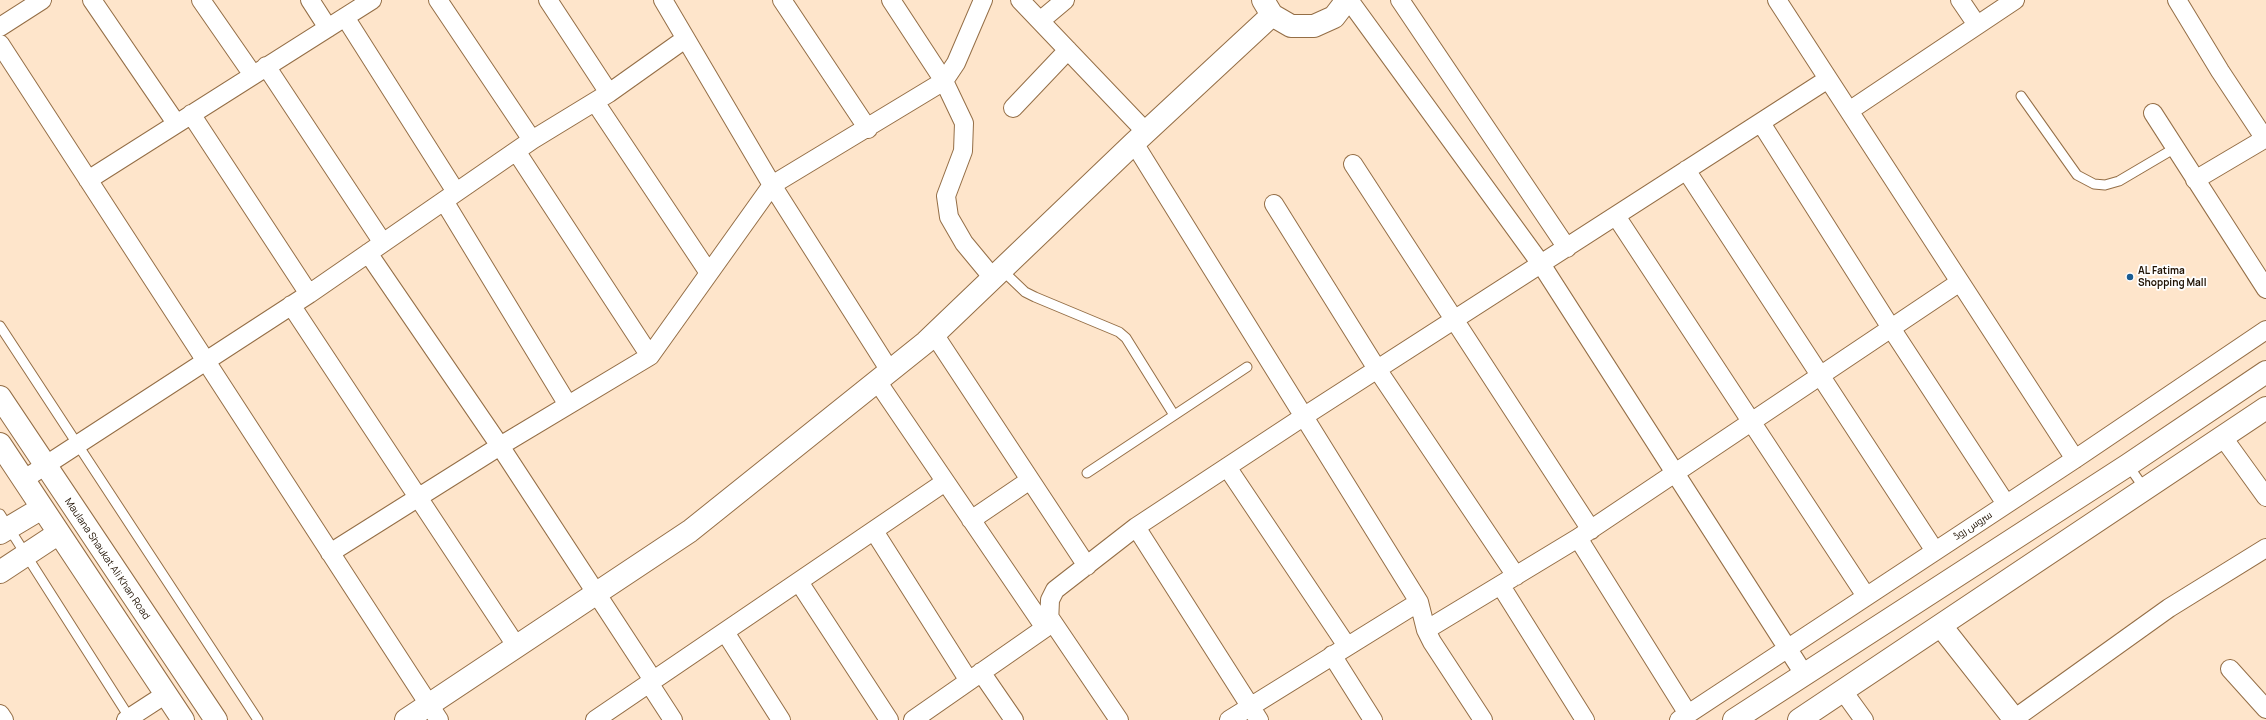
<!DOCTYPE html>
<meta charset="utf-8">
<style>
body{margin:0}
canvas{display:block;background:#fee5cb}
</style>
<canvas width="2266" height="720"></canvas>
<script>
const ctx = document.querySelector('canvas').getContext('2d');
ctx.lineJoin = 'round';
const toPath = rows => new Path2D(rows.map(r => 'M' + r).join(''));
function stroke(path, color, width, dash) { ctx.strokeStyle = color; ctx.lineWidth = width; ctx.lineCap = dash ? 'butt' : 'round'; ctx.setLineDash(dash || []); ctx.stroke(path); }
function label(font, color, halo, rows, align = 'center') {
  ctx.font = font + ' Manrope,Cairo,sans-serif'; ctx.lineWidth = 3.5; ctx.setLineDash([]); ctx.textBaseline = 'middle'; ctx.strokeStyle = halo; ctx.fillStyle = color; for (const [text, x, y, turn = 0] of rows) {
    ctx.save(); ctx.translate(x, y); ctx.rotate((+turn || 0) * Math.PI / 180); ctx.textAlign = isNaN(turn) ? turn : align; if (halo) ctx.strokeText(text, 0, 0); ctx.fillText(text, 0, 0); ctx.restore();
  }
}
const lane = toPath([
 [2021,96,2077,175,2094,184,2105,185,2119,181,2175,148],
 [1002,270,1025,292,1035,297,1119,332,1126,338,1174,415],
 [0,326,258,720],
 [2128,465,2144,488],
 [1087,473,1247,367],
 [0,514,131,720]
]);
const street = toPath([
 [92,0,176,123],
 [201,0,253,75],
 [310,0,328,28],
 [438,0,532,140],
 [548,0,609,93],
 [663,0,772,185,890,371],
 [782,0,868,129],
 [891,0,944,81,964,123,963,151,946,196,949,217,964,243,993,278],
 [1020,0,1146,132],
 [1349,0,1541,264,1804,674],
 [1400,0,1567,248],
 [1777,0,2075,459],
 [1960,0,1977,25],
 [2177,0,2220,71,2265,139],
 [345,17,456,192],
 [1040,21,1065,0],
 [0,27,42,0],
 [0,44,439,720],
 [266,66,383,243],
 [595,102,709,273],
 [1013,108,1068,50],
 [1849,111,2015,0],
 [2153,113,2266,289],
 [191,114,309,294],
 [1761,123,1891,328,2006,504],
 [1134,143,1419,602,1426,630,1432,642,1483,720],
 [516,151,650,356],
 [1353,164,1591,530],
 [1686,170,1935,551],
 [88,180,372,0],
 [2195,180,2266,138],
 [444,201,568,405],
 [1274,204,1377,369,1516,576],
 [1616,216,1866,596],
 [368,253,500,446,653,680],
 [291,305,517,647],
 [934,334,1087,566],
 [877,381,1045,628],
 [2222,436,2266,497],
 [1227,467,1347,646],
 [23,480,309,294,532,140,609,93,685,39],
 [971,520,1030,480],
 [1136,527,1259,720],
 [874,531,969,681],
 [1578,538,1688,714],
 [330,553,500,446,650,356,772,185,944,81,956,63,983,0],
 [799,582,889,720],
 [1501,586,1585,720],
 [1050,618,1119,720],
 [1426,630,1578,538,1960,282],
 [725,632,781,720],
 [1332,655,1373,720],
 [2230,669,2266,709],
 [981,672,1014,720],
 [649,683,673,720],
 [1843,691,1864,720],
 [0,714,4,720],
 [2014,719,2169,608,2266,548],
 [126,720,166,694],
 [595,720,945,482],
 [913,720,1045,628,1049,624,1050,600,1055,590,1136,527,1303,417,1828,79],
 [1229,720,1419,602],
 [1679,720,2075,459,2266,330]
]);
const secondary = toPath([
 [1263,0,1272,15,1291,26,1314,26,1334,17,1347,0],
 [0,397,216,720],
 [0,444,183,720],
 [0,533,42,508],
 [0,572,59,533],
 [1941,626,2015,720],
 [406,720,690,531,926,342,1134,143,1272,15]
]);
const primary = toPath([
 [1734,720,2128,465,2266,372],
 [1799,720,2266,408]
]);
stroke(lane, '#946e46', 11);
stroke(street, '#946e46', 20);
stroke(secondary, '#946e46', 24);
stroke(primary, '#946e46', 24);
stroke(lane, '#fff', 9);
stroke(street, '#fff', 18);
stroke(secondary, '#fff', 22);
stroke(primary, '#fff', 22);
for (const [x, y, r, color] of [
 [2130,277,4,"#1b5c92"]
]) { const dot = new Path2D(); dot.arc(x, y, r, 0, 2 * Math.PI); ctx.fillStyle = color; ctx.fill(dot); stroke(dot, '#fff', 1.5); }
label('bold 10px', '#201203', '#fff', [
 ["AL Fatima",2138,271],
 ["Shopping Mall",2138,283]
], 'left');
label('10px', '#201203', '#fff', [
 ["سروس روڈ",1973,526,-33],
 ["Maulana Shaukat Ali Khan Road",107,559,56]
]);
</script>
